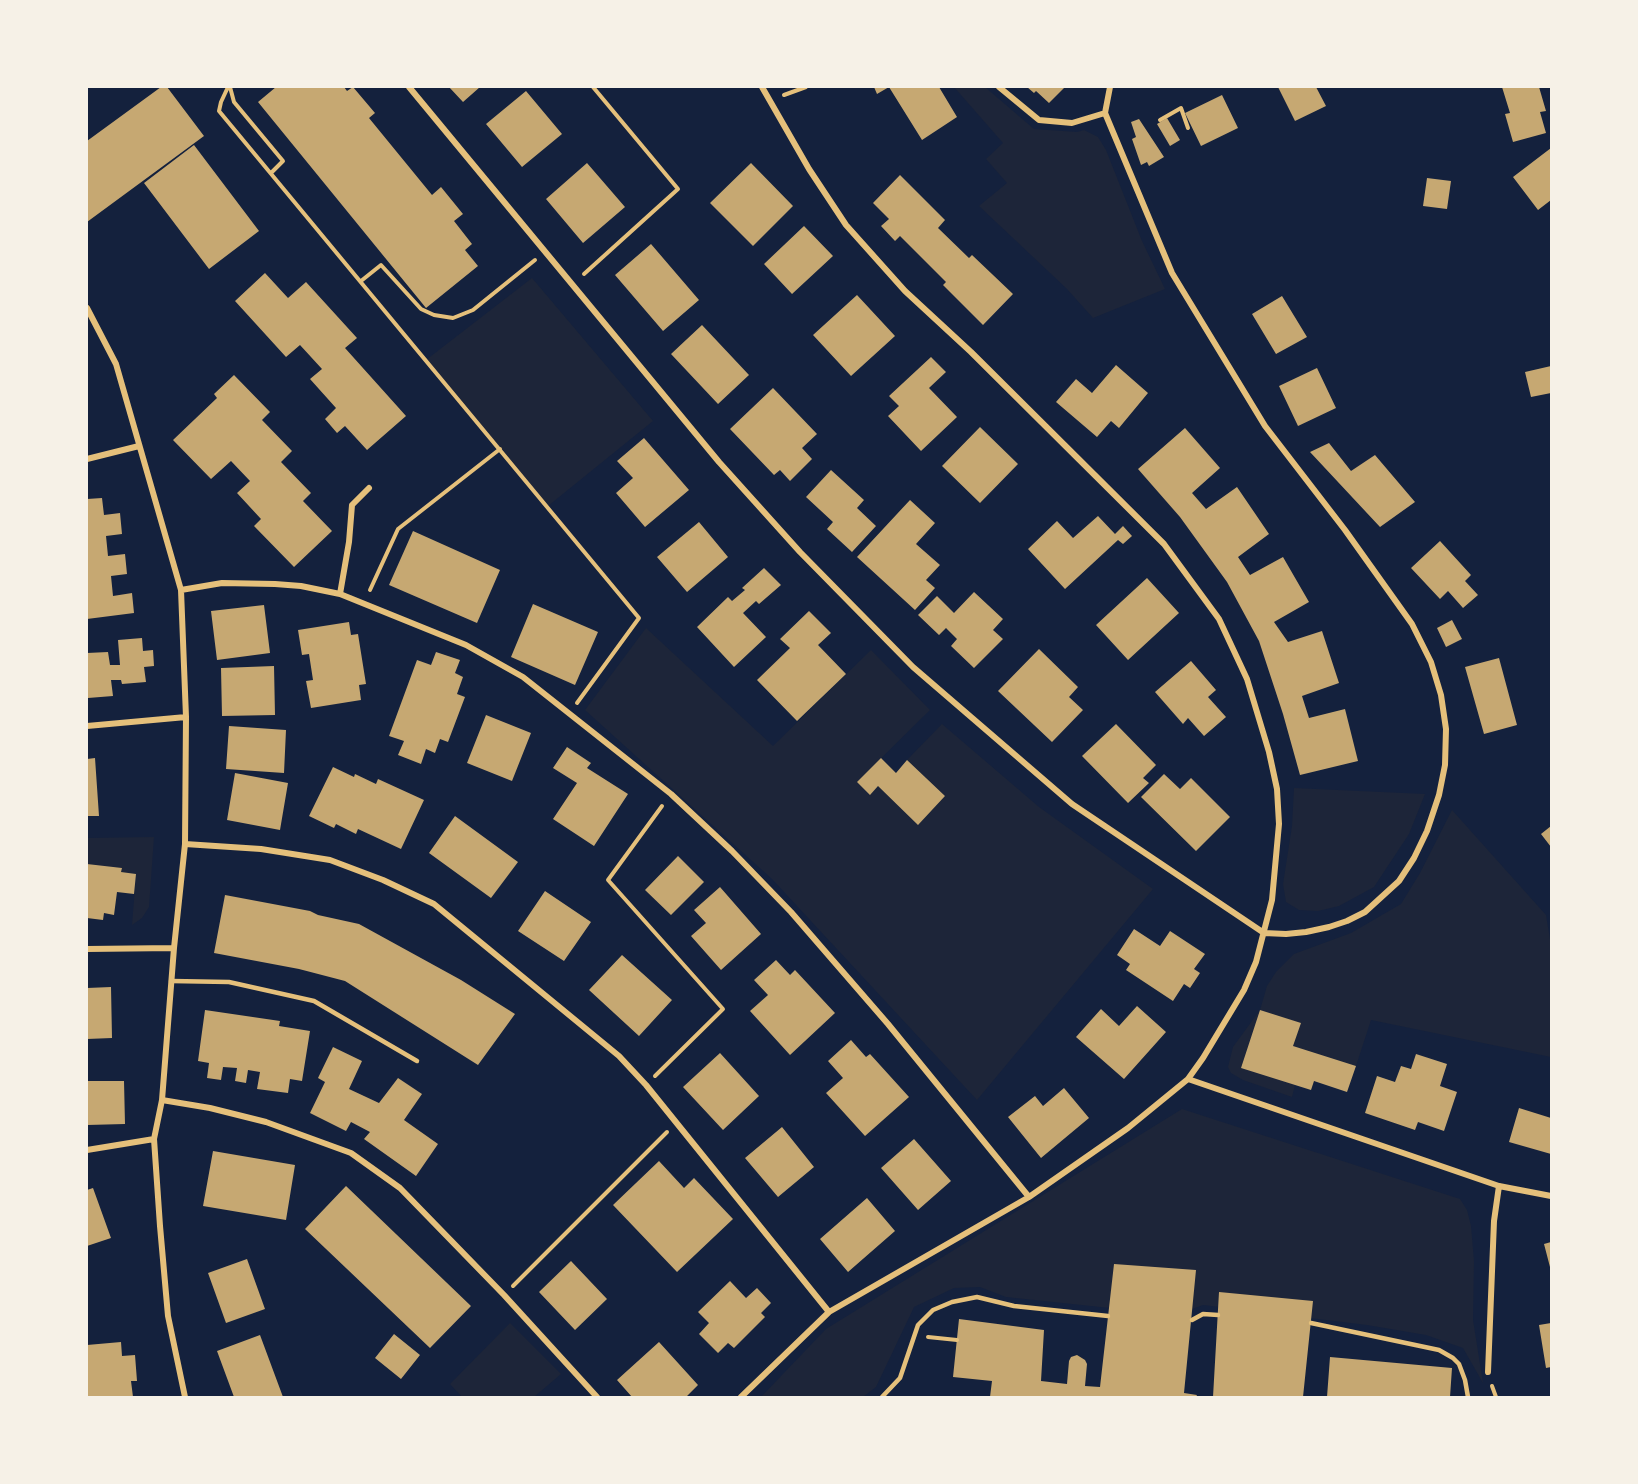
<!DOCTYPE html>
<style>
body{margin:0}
#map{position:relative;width:1638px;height:1484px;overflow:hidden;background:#14213d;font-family:Montserrat,sans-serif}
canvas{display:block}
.frame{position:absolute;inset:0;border:88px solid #f6f1e7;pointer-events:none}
</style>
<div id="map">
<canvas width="1638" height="1484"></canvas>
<div class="frame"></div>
</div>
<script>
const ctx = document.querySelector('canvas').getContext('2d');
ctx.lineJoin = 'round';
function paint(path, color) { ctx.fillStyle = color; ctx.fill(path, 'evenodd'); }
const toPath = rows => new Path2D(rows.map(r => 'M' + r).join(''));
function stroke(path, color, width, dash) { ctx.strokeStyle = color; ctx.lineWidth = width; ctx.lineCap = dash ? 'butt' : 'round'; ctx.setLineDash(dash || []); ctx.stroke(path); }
paint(toPath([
 [954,87,985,87,1034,129,1077,132,1084,130,1098,137,1106,150,1142,241,1165,289,1093,318,1067,289,979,206,1007,183,986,159,1003,143],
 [532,278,653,421,548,506,426,360],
 [646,628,773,746,871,650,930,710,857,782,869,795,878,786,918,824,945,796,907,760,942,724,1039,807,1153,889,977,1100,772,879,585,710],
 [1294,788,1425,794,1409,834,1374,887,1339,906,1318,911,1299,910,1286,902,1283,884,1292,826],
 [1452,810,1546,915,1551,945,1551,1057,1371,1020,1356,1066,1293,1046,1300,1023,1260,1010,1241,1068,1295,1085,1292,1097,1243,1080,1231,1073,1228,1067,1233,1047,1260,1010,1267,986,1276,972,1294,954,1351,933,1401,904,1420,873],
 [154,837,149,907,142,918,132,925,136,874,121,872,122,868,87,864,87,838],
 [1182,1109,1460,1199,1467,1210,1471,1226,1474,1261,1473,1320,1483,1383,1463,1348,1426,1335,1367,1325,1203,1305,1176,1315,1006,1297,980,1287,954,1288,914,1307,876,1387,863,1397,761,1397,826,1329],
 [510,1323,561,1374,534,1397,462,1397,450,1384]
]), '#1d2539');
paint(toPath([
 [161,87,167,87,204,136,87,222,87,141],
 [276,87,344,87,347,91,353,87,375,113,369,118,432,195,441,187,463,214,454,221,472,244,465,250,478,266,426,308,258,102],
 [449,87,480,87,463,102],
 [874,87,939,87,957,117,922,140,889,87,877,94],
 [1027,87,1065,87,1049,103,1036,91,1034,93],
 [1278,87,1316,87,1326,106,1295,121],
 [1502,87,1539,87,1546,111,1540,112,1546,133,1513,142,1505,114,1510,113],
 [526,91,562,134,522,167,486,124],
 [1222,95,1238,128,1201,146,1185,113],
 [1167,118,1180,140,1170,146,1157,124],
 [1139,119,1164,157,1149,166,1147,162,1141,165,1132,139,1136,137,1131,122],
 [194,145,259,231,209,269,144,183],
 [1551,148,1551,200,1538,210,1513,177],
 [587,163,625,207,583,243,546,199],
 [751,163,793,206,753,246,710,203],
 [900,175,945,220,938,228,969,258,972,255,1013,294,983,325,943,285,946,282,900,236,895,241,881,226,889,219,873,203],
 [1427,178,1451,181,1447,209,1423,206],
 [804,226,833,256,792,294,764,264],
 [651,244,699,300,663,331,615,275],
 [265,273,288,298,306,282,357,338,345,348,406,416,367,450,345,426,337,433,325,419,336,408,310,379,322,369,300,345,286,357,235,301],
 [857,295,895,336,851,376,813,335],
 [1282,296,1307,337,1276,354,1252,314],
 [702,325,749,375,718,404,671,354],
 [931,357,946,372,929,388,957,417,921,451,888,416,899,406,889,396],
 [1116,365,1148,393,1119,428,1111,421,1097,437,1056,402,1076,379,1092,393],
 [1551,366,1551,393,1531,397,1525,372],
 [1317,368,1336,408,1298,426,1279,386],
 [234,375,270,412,262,420,292,451,281,462,311,493,303,501,332,531,294,567,254,526,261,519,237,493,250,481,231,461,211,479,173,440,217,398,214,394],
 [773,388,817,434,802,448,812,459,790,481,780,470,774,475,730,429],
 [980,427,1018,464,980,503,942,466],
 [1185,428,1220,468,1192,493,1206,509,1237,487,1269,534,1238,557,1250,575,1283,557,1309,602,1274,622,1288,642,1322,631,1339,683,1302,696,1309,718,1345,709,1358,761,1300,775,1283,714,1259,641,1227,582,1180,517,1138,469],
 [644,438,689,490,645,527,616,493,633,478,617,461],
 [1329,443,1351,471,1375,455,1415,502,1380,527,1310,452],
 [831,470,864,500,857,508,876,526,852,552,827,529,833,522,806,497],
 [102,498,104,515,120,513,122,534,106,536,108,556,125,554,127,574,111,576,113,596,132,593,134,613,87,619,87,499],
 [910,500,935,523,916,544,940,565,926,580,935,588,915,610,857,557],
 [1098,516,1115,534,1123,526,1132,536,1123,544,1118,540,1065,589,1028,549,1057,521,1073,538],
 [699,522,728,557,687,592,657,557],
 [413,531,500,570,477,623,389,585],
 [1440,541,1471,575,1465,581,1478,595,1463,608,1448,591,1440,599,1411,568],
 [764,568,781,585,759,604,756,601,743,613,766,637,734,667,697,627,728,597,732,601,745,590,742,588],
 [1147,578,1179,613,1128,660,1096,625],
 [974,592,1003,619,993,630,1003,639,974,668,951,646,957,639,946,628,939,635,918,615,937,596,954,613],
 [533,604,598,632,575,685,511,657],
 [264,605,270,653,217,660,211,611],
 [809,611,831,633,818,645,846,674,797,721,757,680,790,648,780,639],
 [1452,620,1462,639,1446,647,1437,628],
 [349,622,351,635,358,634,366,684,359,685,361,700,311,708,306,681,313,680,309,654,302,655,298,630],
 [142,638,143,651,153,650,154,666,144,667,146,682,122,684,121,680,111,680,113,696,88,698,87,653,108,652,110,665,120,665,118,640],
 [1039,649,1078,687,1069,697,1083,710,1052,742,998,691],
 [436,652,460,660,455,673,463,677,457,694,465,697,448,742,440,739,435,753,426,749,421,764,398,755,404,741,389,736,417,660,431,665],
 [1499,658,1517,725,1484,734,1465,667],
 [1191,661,1216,690,1208,697,1226,717,1204,736,1188,718,1183,724,1155,692],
 [274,666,275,715,222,716,221,668],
 [486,715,531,733,512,781,467,763],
 [1116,724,1156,765,1143,778,1149,783,1128,803,1082,756],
 [229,726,286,730,284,773,226,769],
 [567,747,591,763,587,768,628,794,594,846,553,819,577,783,553,768],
 [95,758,99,816,87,816,87,759],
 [881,758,896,773,907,760,945,796,918,825,878,786,870,795,857,782],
 [333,767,354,777,355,774,376,784,378,779,424,800,401,849,358,829,356,834,336,824,334,828,309,816],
 [235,773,288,783,280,830,227,820],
 [1164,774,1180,789,1191,778,1230,817,1196,851,1141,797],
 [455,816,518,862,491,898,429,853],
 [1551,826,1551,847,1541,834],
 [678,856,704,882,671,915,645,890],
 [87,864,122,868,121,872,136,874,134,894,117,892,114,915,104,913,103,920,87,918],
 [720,887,761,934,721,970,691,936,706,923,694,910],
 [545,891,591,922,564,961,518,931],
 [225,895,310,911,318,915,359,924,461,980,515,1014,478,1065,345,981,299,969,214,953],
 [1134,929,1160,946,1170,931,1205,954,1194,969,1200,973,1190,988,1184,984,1173,1001,1126,970,1130,964,1117,955],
 [622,955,672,1000,639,1036,589,990],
 [776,960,790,975,795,970,835,1013,790,1055,750,1011,768,995,754,980],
 [111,987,112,1038,87,1039,87,988],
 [1137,1006,1166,1032,1124,1079,1076,1037,1101,1009,1119,1026],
 [205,1010,280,1021,279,1026,310,1031,302,1081,290,1079,288,1093,257,1089,260,1072,248,1070,246,1083,235,1081,237,1068,223,1067,221,1080,207,1078,209,1063,198,1061],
 [1260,1010,1301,1023,1293,1046,1356,1066,1347,1092,1314,1081,1311,1090,1241,1068],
 [851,1040,866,1057,870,1054,909,1097,865,1136,826,1093,843,1078,828,1061],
 [333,1047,362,1061,349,1089,379,1103,398,1078,422,1094,404,1120,438,1144,416,1176,364,1139,370,1132,351,1122,346,1131,310,1113,325,1082,318,1078],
 [720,1053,759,1096,723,1130,683,1087],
 [1416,1054,1447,1064,1440,1086,1457,1092,1444,1131,1418,1122,1415,1130,1365,1113,1377,1076,1395,1082,1401,1066,1411,1069],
 [87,1081,124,1081,125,1124,87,1125],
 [1064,1088,1089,1118,1041,1158,1008,1117,1035,1096,1043,1106],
 [1519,1108,1551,1118,1551,1154,1509,1142],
 [782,1127,814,1167,778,1197,745,1158],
 [914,1139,951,1181,918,1210,881,1168],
 [213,1151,295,1165,286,1220,203,1206],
 [659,1161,684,1188,694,1178,733,1219,677,1272,613,1205],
 [346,1186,471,1306,430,1348,305,1229],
 [93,1188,111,1238,87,1246,87,1190],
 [867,1198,895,1231,848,1272,820,1239],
 [1551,1242,1551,1267,1550,1267,1544,1244],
 [247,1259,265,1309,226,1323,208,1273],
 [571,1261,607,1299,575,1330,539,1292],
 [1114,1264,1196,1270,1184,1393,1197,1395,1196,1397,990,1397,992,1381,953,1377,959,1319,1044,1330,1041,1381,1067,1384,1069,1361,1071,1357,1077,1355,1085,1360,1087,1364,1085,1386,1100,1387],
 [730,1281,746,1298,757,1288,771,1303,761,1313,765,1317,734,1348,728,1343,718,1353,699,1334,709,1323,698,1312],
 [1219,1292,1313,1301,1303,1397,1213,1397],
 [1551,1323,1551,1367,1546,1368,1539,1325],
 [394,1334,420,1355,401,1379,375,1358],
 [260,1335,283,1397,234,1397,217,1351],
 [121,1342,122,1356,135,1355,137,1381,131,1381,133,1397,87,1397,87,1345],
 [659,1342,698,1385,686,1397,632,1397,617,1380],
 [1330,1357,1452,1368,1450,1397,1327,1397]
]), '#c6a872');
stroke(toPath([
 [228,87,221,102,219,111,639,618,577,703],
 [230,87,234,102,283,161,271,173],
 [784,95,806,87],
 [1160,120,1181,108,1188,128],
 [584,274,678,189,593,87],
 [361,281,381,265,421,309,434,315,453,318,473,310,535,260],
 [370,590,398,529,500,449],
 [655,1076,723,1009,608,880,662,806],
 [513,1286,667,1132],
 [928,1337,957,1340],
 [1492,1386,1496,1397]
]), '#e5c07b', 4);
stroke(toPath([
 [171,981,229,982,314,1001,417,1061],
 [1192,1320,1203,1314,1218,1315],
 [1311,1323,1439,1350,1453,1358,1459,1364,1465,1380,1468,1397],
 [882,1397,900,1378,918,1325,933,1310,952,1302,977,1297,1014,1306,1108,1316]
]), '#e5c07b', 4.5);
stroke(toPath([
 [409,87,719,462,800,552,913,667,1072,804,1264,933],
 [999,87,1039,120,1072,123,1105,113],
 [1110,87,1105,113,1172,273,1265,426,1345,530,1412,624,1431,662,1441,695,1446,729,1445,765,1439,795,1427,831,1414,858,1399,881,1365,912,1347,921,1329,927,1306,932,1286,934,1264,933],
 [87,308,116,364,181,590,186,717,185,844,174,948,162,1100,154,1139,160,1226,168,1316,185,1397],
 [87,459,139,446],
 [181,590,222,583,275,584,301,586,340,594,466,645,523,677,671,794,732,851,791,912,888,1024,1029,1197],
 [340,594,349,542,352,505,369,488],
 [87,726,186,717],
 [185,844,261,849,330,860,383,880,434,904,619,1056,646,1085,829,1312],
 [87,949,174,948],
 [1188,1079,1499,1186,1551,1196],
 [162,1100,210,1108,266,1122,351,1153,400,1188,504,1295,597,1397],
 [87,1150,154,1139],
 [1488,1372,1494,1221,1499,1186],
 [741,1397,829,1312,1029,1197,1128,1128,1188,1079,1203,1058,1244,990,1256,962,1272,900,1279,824,1277,789,1269,752,1247,679,1219,619,1164,544,971,352,905,291,846,225,809,169,762,87]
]), '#e5c07b', 6);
</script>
